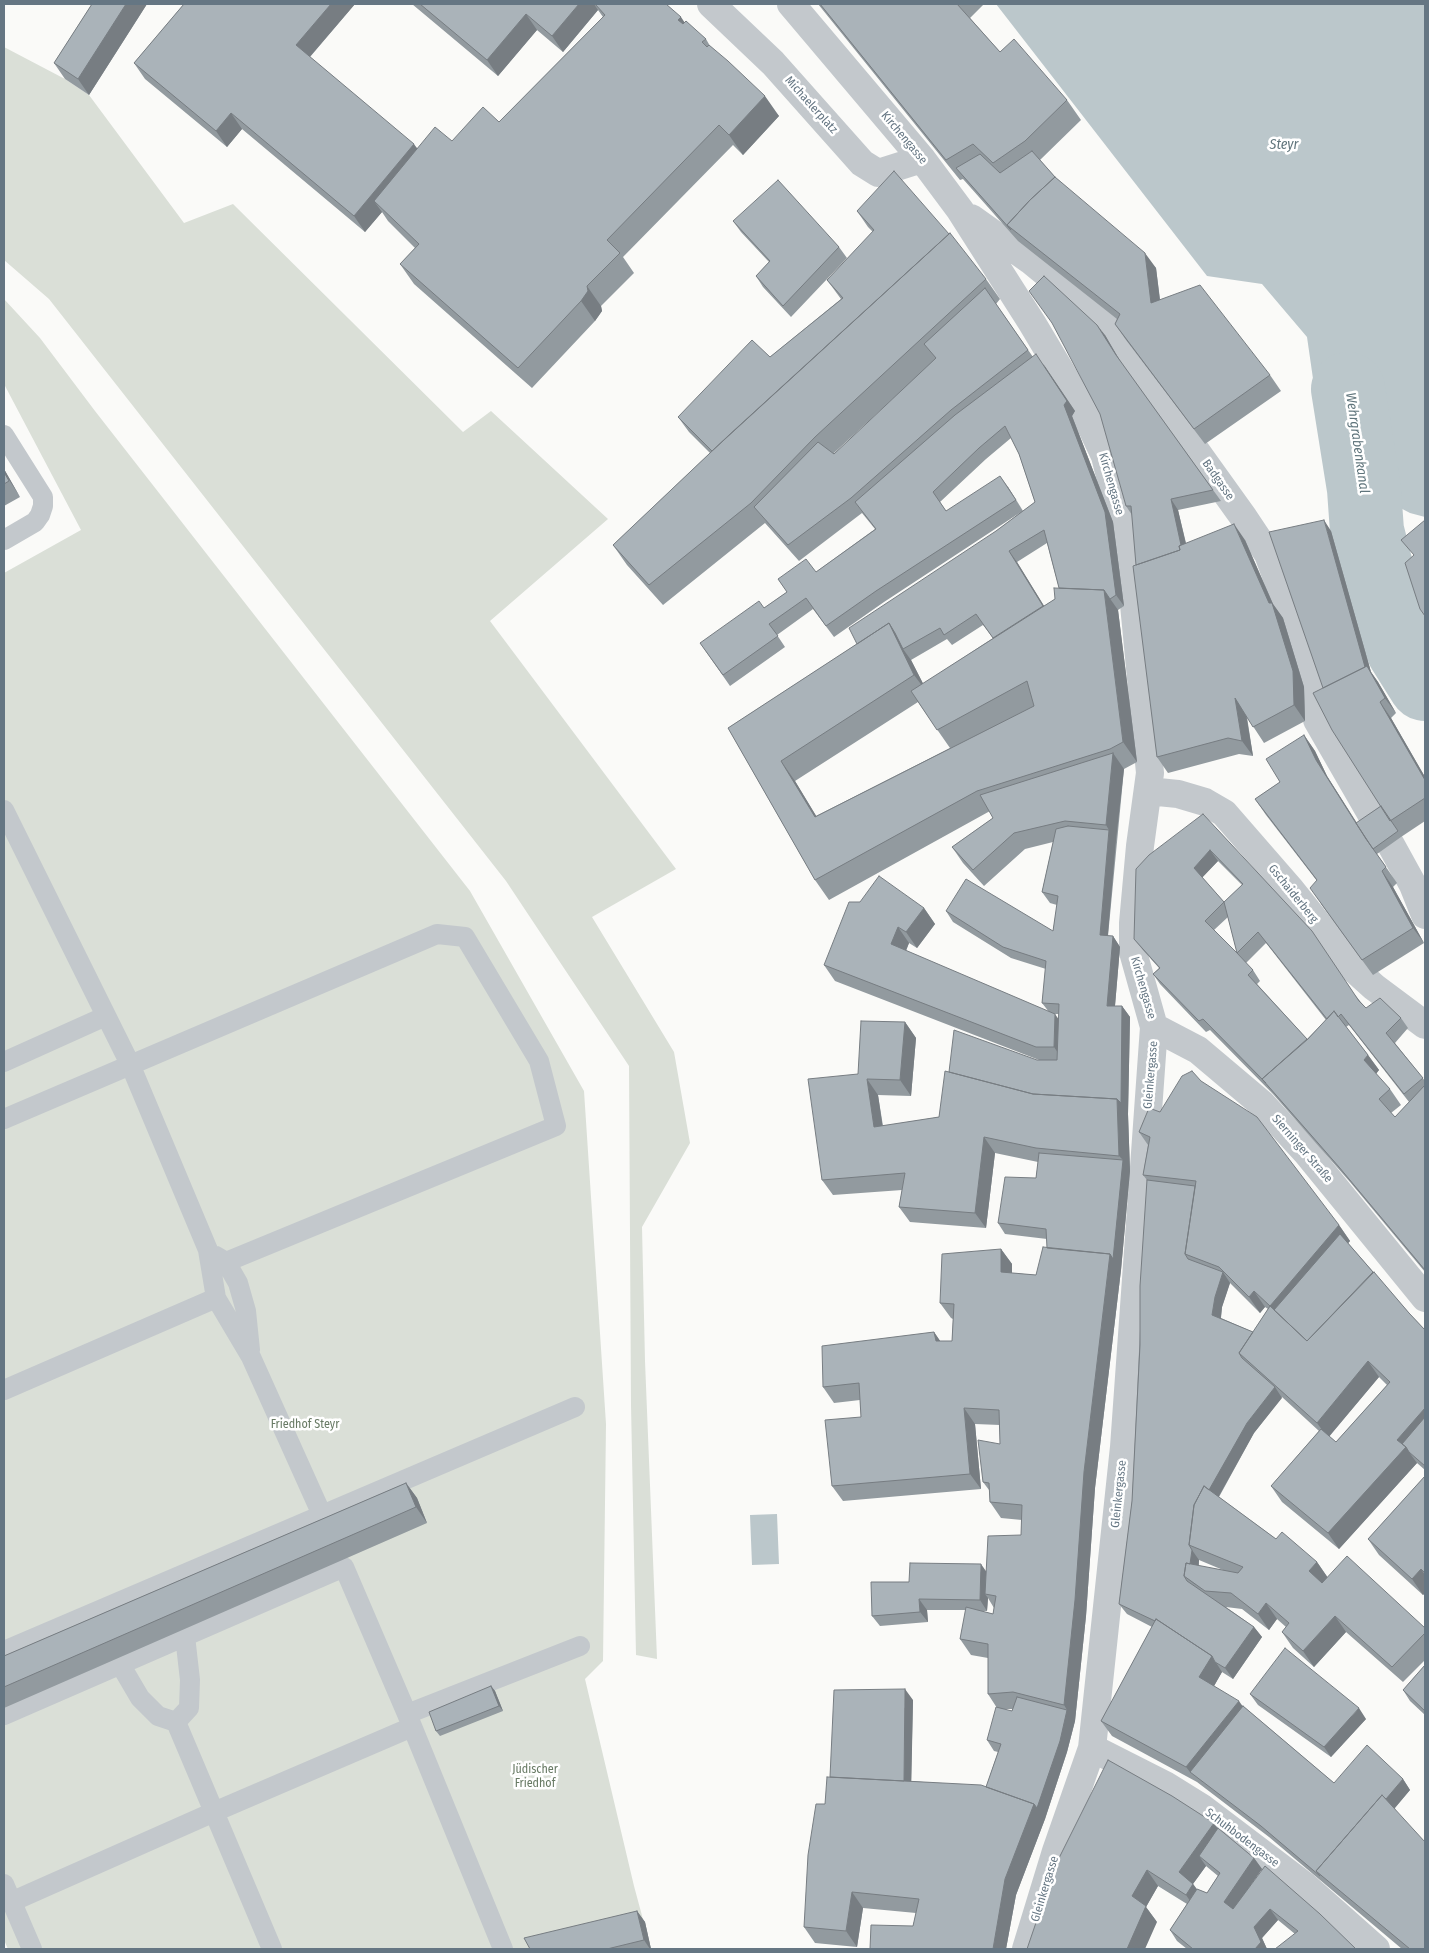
<!DOCTYPE html>
<meta charset="utf-8">
<style>
body{margin:0}
#map{position:relative;width:1429px;height:1953px;overflow:hidden;background:#fafaf8;font-family:"Fira Sans Condensed",sans-serif}
canvas{display:block}
.frame{position:absolute;inset:0;border:5px solid #657683;pointer-events:none}
</style>
<div id="map">
<canvas width="1429" height="1953"></canvas>
<div class="frame"></div>
</div>
<script>
const ctx = document.querySelector('canvas').getContext('2d');
ctx.lineJoin = 'round';
function paint(path, color) { ctx.fillStyle = color; ctx.fill(path, 'evenodd'); }
const toPath = rows => new Path2D(rows.map(r => 'M' + r).join(''));
function stroke(path, color, width, dash) { ctx.strokeStyle = color; ctx.lineWidth = width; ctx.lineCap = dash ? 'butt' : 'round'; ctx.setLineDash(dash || []); ctx.stroke(path); }
function label(font, color, halo, rows, align = 'center') {
  ctx.font = font + ' "Fira Sans Condensed",sans-serif'; ctx.lineWidth = 5; ctx.setLineDash([]); ctx.textBaseline = 'middle'; ctx.strokeStyle = halo; ctx.fillStyle = color; for (const [text, x, y, turn = 0] of rows) {
    ctx.save(); ctx.translate(x, y); ctx.rotate((+turn || 0) * Math.PI / 180); ctx.textAlign = isNaN(turn) ? turn : align; if (halo) ctx.strokeText(text, 0, 0); ctx.fillText(text, 0, 0); ctx.restore();
  }
}
paint(toPath([
 [4,47,65,79,89,95,184,223,233,204,463,432,491,411,608,519,490,621,676,869,592,917,674,1052,690,1143,642,1227,645,1361,657,1659,636,1655,631,1405,629,1066,506,881,49,299,4,260],
 [4,299,40,338,95,411,470,891,584,1091,606,1424,603,1661,585,1679,634,1886,651,1949,8,1949,4,1940,4,573,81,530,4,384]
]), '#dadfd7');
paint(toPath([
 [996,4,1425,4,1425,517,1410,513,1326,469,1307,337,1262,284,1207,276],
 [777,1514,779,1564,752,1565,750,1515]
]), '#bbc7cb');
stroke(toPath([
 [1348,389,1364,489,1367,531,1383,594,1403,649,1425,684]
]), '#bbc7cb', 74);
stroke(toPath([
 [4,435,43,497,43,506,40,515,35,522,4,540],
 [4,810,130,1064,208,1250,216,1298,251,1357,331,1535],
 [4,1062,106,1016],
 [4,1119,437,934,465,937,539,1061,556,1126,226,1262],
 [216,1256,226,1262,238,1283,246,1311,250,1350],
 [4,1390,216,1298],
 [4,1651,575,1407],
 [120,1664,140,1698,158,1716,176,1722,272,1949],
 [407,1714,580,1646],
 [4,1715,344,1567,407,1714,503,1949],
 [176,1722,189,1708,190,1680,185,1636],
 [4,1884,32,1949],
 [11,1902,214,1812,412,1727]
]), '#c3c8cc', 20);
stroke(toPath([
 [711,4,773,63,862,163,878,173,922,159],
 [791,4,922,159,960,210,1032,323,1081,405,1105,456,1129,552,1150,773,1140,846,1133,923,1133,952,1154,1027,1124,1447,1092,1748,1056,1851,1026,1949],
 [971,218,1030,260,1085,305,1110,331,1244,518,1268,554,1304,652,1313,690,1317,720,1374,819],
 [1148,791,1178,794,1205,802,1224,813,1291,890,1354,969,1374,987,1425,1025],
 [1391,845,1413,885,1425,915],
 [1154,1027,1198,1050,1262,1104,1306,1152,1425,1298],
 [1092,1748,1165,1785,1202,1808,1305,1886,1376,1949]
]), '#c3c8cc', 28);
paint(toPath([
 [92,4,147,4,89,95,65,79,54,63],
 [184,4,355,4,310,57,417,148,452,141,499,122,603,17,598,10,563,52,537,30,498,76,412,4,666,4,684,23,706,39,710,46,779,116,743,155,733,145,623,257,634,273,601,306,602,311,595,321,532,388,414,284,400,264,415,248,388,221,382,212,365,232,242,129,227,147,145,79,134,63],
 [818,4,984,4,970,18,1000,52,1067,100,1081,120,1040,160,1055,177,1156,268,1160,299,1270,375,1281,391,1205,444,1126,340,1115,324,1117,319,1018,241,963,179,960,180],
 [857,211,986,279,1000,299,996,304,1033,357,1044,365,1075,411,1072,416,1113,522,1124,606,1118,610,1137,762,1124,769,1108,936,1113,936,1120,947,1115,1006,1122,1006,1130,1017,1128,1114,1130,1171,1121,1270,1095,1488,1086,1616,1075,1721,1067,1752,1045,1819,1016,1895,1006,1949,870,1949,913,1926,916,1913,863,1908,857,1947,815,1943,804,1927,830,1777,913,1700,911,1781,986,1787,998,1752,994,1751,987,1740,997,1708,988,1694,988,1658,971,1655,960,1639,966,1610,927,1610,928,1622,880,1626,872,1616,909,1582,986,1571,1021,1535,1022,1520,1001,1518,990,1502,989,1490,983,1482,1000,1444,1000,1425,975,1424,981,1489,843,1501,832,1486,861,1417,860,1400,834,1403,823,1387,934,1332,940,1341,952,1341,953,1319,951,1318,940,1303,1001,1249,1012,1264,1012,1273,1036,1275,1047,1248,1047,1239,1005,1234,998,1223,1036,1178,1038,1162,995,1153,986,1228,910,1222,899,1207,902,1190,833,1195,822,1180,858,1074,905,1022,916,1038,911,1096,878,1095,883,1126,939,1117,949,1072,1039,1060,835,981,824,965,924,908,935,924,917,948,909,943,906,951,1049,1012,1042,1003,1046,969,1011,958,953,922,946,911,1053,931,1057,905,1050,903,1042,892,1053,842,1025,849,984,886,963,863,952,847,993,818,990,811,829,900,815,880,728,728,857,644,996,531,1021,512,884,602,834,637,813,609,777,635,785,647,730,686,700,643,764,608,787,592,778,579,816,572,875,529,862,513,799,561,765,523,663,605,627,565,613,545,710,453,689,432,678,417,770,357,841,299,827,280,873,232,868,227],
 [935,360,834,454,834,453],
 [1011,438,1019,454,1035,502,1023,511,1008,487,946,511,940,502,986,459],
 [1047,543,1059,588,1055,599,1044,606,1017,562],
 [983,625,993,638,923,684,911,660,947,639,952,645],
 [918,702,950,748,816,816,795,781],
 [1053,1014,1059,1014,1059,1020],
 [988,1598,994,1608,993,1614,981,1611,987,1611],
 [1003,1709,1013,1709,1012,1711],
 [733,221,839,247,847,258,791,317,763,287,756,276,769,262,741,232],
 [1105,335,1122,364,1221,501,1178,510,1186,543,1245,540,1273,604,1283,618,1304,687,1305,721,1264,743,1247,717,1253,756,1239,754,1168,773,1157,757,1132,515,1126,506],
 [4,469,20,497,4,506],
 [1331,531,1371,672,1378,682,1396,713,1391,718,1425,777,1425,821,1401,837,1377,854,1397,883,1393,887,1424,943,1373,975,1321,904,1317,881,1266,815,1255,799,1280,782,1304,735,1315,751,1327,776,1357,823,1381,806,1323,688],
 [1203,814,1360,1001,1366,1008,1401,1018,1408,1028,1395,1043,1425,1081,1425,1272,1350,1182,1273,1094,1210,1030,1206,1032,1160,984,1153,974,1159,968,1142,949,1134,939],
 [1218,861,1242,885,1224,902,1202,877],
 [1228,917,1237,953,1214,930],
 [1266,943,1326,1020,1307,1039,1257,984,1260,981,1253,970,1246,963],
 [1349,1025,1409,1102,1395,1117,1391,1113,1401,1105,1390,1089,1376,1074,1379,1070,1368,1055,1346,1027],
 [1201,1081,1339,1225,1350,1241,1348,1243,1409,1313,1425,1330,1425,1470,1417,1463,1339,1549,1282,1502,1271,1486,1319,1431,1282,1397,1254,1433,1219,1497,1276,1539,1317,1562,1328,1578,1425,1628,1425,1660,1403,1682,1346,1632,1314,1667,1293,1648,1282,1632,1286,1627,1277,1619,1269,1630,1242,1609,1226,1607,1254,1627,1262,1637,1233,1679,1222,1672,1214,1686,1243,1706,1334,1783,1403,1779,1410,1790,1395,1808,1425,1949,1402,1949,1269,1837,1197,1782,1112,1736,1101,1721,1152,1627,1127,1614,1119,1604,1132,1501,1147,1180,1143,1175,1148,1145,1139,1132,1160,1112],
 [1230,1283,1260,1313,1265,1307,1268,1309,1253,1332,1221,1318,1222,1307],
 [1379,1377,1387,1385,1336,1442,1329,1436],
 [1199,1560,1223,1570,1199,1566],
 [1425,1476,1425,1593,1423,1595,1379,1555,1368,1539],
 [406,1483,417,1498,427,1523,4,1708,4,1656],
 [1425,1665,1425,1715,1410,1701,1403,1690],
 [491,1686,495,1691,503,1711,440,1736,436,1731],
 [1250,1694,1366,1719,1331,1757,1258,1705],
 [1218,1828,1254,1858,1262,1869,1251,1885,1356,1949,1295,1934,1278,1920,1262,1938,1267,1949,1187,1949,1177,1941,1170,1930,1187,1904,1158,1886,1146,1907,1157,1922,1056,1864],
 [1206,1866,1218,1876,1207,1893,1197,1889,1193,1884],
 [637,1911,645,1922,651,1949,530,1949]
]), '#929a9f');
paint(toPath([
 [126,4,147,4,89,95,78,79],
 [331,4,355,4,307,60,296,45],
 [579,4,594,4,598,10,563,52,552,36],
 [526,14,537,30,498,76,487,60],
 [681,17,695,38,678,20],
 [765,96,779,116,743,155,729,135],
 [231,113,242,129,227,147,216,131],
 [414,144,425,160,374,201,382,212,365,232,354,216],
 [1145,253,1156,268,1162,318,1151,303],
 [587,286,601,306,602,311,595,321,581,301],
 [1097,325,1105,335,1123,366,1116,355],
 [1044,365,1075,411,1072,416,1113,522,1124,606,1116,595],
 [4,469,20,497,4,472],
 [1000,476,1008,487,1023,511,1016,500],
 [1171,499,1178,510,1191,566,1183,555],
 [1324,520,1331,531,1371,672,1378,682,1396,713,1366,673],
 [1234,524,1245,540,1273,604,1283,618,1304,687,1305,721,1294,705,1269,603],
 [1009,551,1017,562,1057,627,1049,616],
 [1104,590,1118,610,1137,762,1123,742],
 [889,623,903,644,903,649,911,660,929,695,914,675],
 [1235,698,1246,714,1253,756,1242,741],
 [1380,702,1391,718,1425,777,1425,780],
 [1304,735,1315,751,1327,776,1373,849,1366,839,1316,760],
 [1113,753,1124,769,1116,840,1107,945,1100,935,1109,830,1106,825],
 [781,761,795,781,829,837,815,817],
 [1210,850,1218,861,1201,879,1194,868],
 [1382,871,1393,887,1424,943,1413,928],
 [924,908,935,924,917,948,906,932],
 [898,927,909,943,902,960,891,944],
 [1113,936,1120,947,1114,1017,1107,1006],
 [1122,1006,1130,1017,1128,1114,1130,1171,1121,1270,1095,1488,1086,1616,1075,1721,1067,1752,1045,1819,1016,1895,1006,1949,993,1949,1005,1879,1034,1804,1067,1710,1064,1705,1084,1472,1110,1254,1123,1160,1119,1156,1117,1099],
 [1055,1014,1066,1030,1065,1063,1054,1047],
 [905,1022,916,1038,911,1096,900,1080],
 [1368,1055,1379,1070,1375,1075,1364,1060],
 [867,1079,878,1095,885,1143,874,1127],
 [984,1137,995,1153,986,1228,975,1213],
 [1339,1225,1350,1241,1283,1319,1270,1306],
 [1001,1249,1012,1264,1012,1288,1001,1272],
 [1223,1272,1230,1283,1222,1307,1220,1325,1212,1315,1215,1297],
 [1254,1291,1265,1307,1260,1313,1249,1297],
 [934,1332,945,1348,936,1341],
 [1368,1361,1379,1377,1328,1438,1317,1423],
 [1275,1387,1282,1398,1254,1433,1205,1521,1197,1510,1247,1423],
 [964,1408,975,1424,981,1489,970,1474],
 [1425,1408,1425,1436,1409,1452,1417,1463,1339,1549,1328,1533,1397,1440],
 [406,1483,417,1498,427,1523,416,1507],
 [1192,1550,1199,1560,1196,1585,1188,1579],
 [1317,1562,1328,1578,1320,1586,1309,1571],
 [981,1564,988,1574,985,1594,988,1598,987,1611,980,1600],
 [1421,1569,1425,1575,1425,1593,1423,1595,1412,1579],
 [919,1599,927,1610,928,1622,920,1612],
 [1266,1603,1277,1619,1269,1630,1258,1614],
 [1335,1616,1346,1632,1314,1667,1303,1651],
 [1254,1627,1262,1637,1233,1679,1225,1668],
 [1212,1656,1222,1672,1210,1693,1199,1677],
 [491,1686,495,1691,503,1711,499,1706],
 [905,1689,913,1700,911,1797,904,1786],
 [1239,1701,1250,1717,1190,1772,1186,1767],
 [1359,1708,1366,1719,1331,1757,1324,1747],
 [1403,1779,1410,1790,1331,1883,1321,1874],
 [1214,1823,1225,1839,1199,1856,1206,1866,1190,1888,1179,1872],
 [1254,1858,1262,1869,1231,1913,1224,1902],
 [1147,1870,1158,1886,1146,1907,1157,1922,1145,1949,1127,1949,1132,1896],
 [1193,1884,1204,1900,1197,1911,1186,1895],
 [852,1892,863,1908,857,1947,846,1931],
 [1270,1909,1278,1920,1262,1938,1267,1949,1255,1949,1254,1927],
 [637,1911,645,1922,651,1949,650,1949,644,1940]
]), '#777d82');
const building = toPath([
 [92,4,126,4,78,79,54,63,92,4],
 [184,4,331,4,296,45,414,144,354,216,231,113,216,131,134,63,184,4],
 [420,4,579,4,552,36,526,14,487,60,420,4],
 [595,4,666,4,681,17,678,20,683,24,686,21,706,39,702,42,707,47,709,45,728,61,765,96,729,135,719,125,607,240,620,253,587,286,588,291,581,301,518,368,400,264,419,244,374,201,435,127,452,141,483,107,499,122,605,15,595,4],
 [820,4,957,4,1000,52,1014,39,1067,100,1025,141,993,163,973,144,946,160,820,4],
 [1032,151,1055,177,1030,200,1007,225,1011,230,956,168,980,154,1000,173,1032,151],
 [894,171,949,234,712,451,678,417,752,340,770,357,843,298,827,280,874,230,857,211,894,171],
 [1055,177,1145,253,1151,303,1200,285,1270,375,1194,429,1115,324,1120,314,1007,225,1030,200,1055,177],
 [778,180,839,247,783,306,756,276,770,261,733,221,778,180],
 [950,233,986,279,815,437,751,503,649,585,613,545,729,435,950,233],
 [1044,276,1097,325,1116,355,1213,490,1171,499,1181,545,1179,546,1180,550,1136,565,1131,506,1126,506,1100,414,1052,323,1029,291,1044,276],
 [985,288,1028,350,951,410,851,498,788,545,754,507,818,442,834,454,936,358,924,344,985,288],
 [1036,354,1067,401,1064,405,1105,512,1116,595,1110,599,1104,590,1059,588,1044,530,1009,551,1043,606,993,638,976,614,944,635,940,628,903,649,895,633,889,623,857,644,849,628,996,531,1035,502,1019,454,1005,426,979,448,933,492,946,511,1000,476,1016,500,876,591,826,626,806,598,769,624,778,636,723,675,700,643,759,601,764,608,787,592,778,579,806,559,816,572,876,529,855,502,955,415,1036,354],
 [4,472,9,481,4,484,4,472],
 [1324,520,1365,667,1323,688,1269,532,1324,520],
 [1425,520,1425,616,1420,609,1405,563,1414,555,1401,540,1425,520],
 [1234,524,1269,603,1272,603,1293,671,1294,705,1253,727,1235,698,1242,741,1228,738,1157,757,1133,566,1180,550,1179,546,1234,524],
 [1054,588,1104,590,1123,742,1110,749,977,791,815,880,728,728,889,623,914,675,781,761,815,817,1034,706,1027,681,937,730,911,691,1055,599,1054,588],
 [1367,666,1385,698,1380,702,1425,780,1425,798,1390,821,1332,730,1313,693,1367,666],
 [1304,735,1316,760,1366,839,1386,867,1382,871,1413,928,1362,960,1310,888,1317,880,1255,799,1280,782,1266,759,1304,735],
 [1113,753,1106,825,1065,821,1014,833,973,870,952,847,993,818,980,795,1113,753],
 [1381,806,1398,831,1373,849,1356,823,1381,806],
 [1203,814,1312,931,1359,1001,1366,1008,1380,998,1401,1018,1386,1033,1423,1078,1404,1094,1341,1014,1338,1017,1334,1011,1327,1019,1258,932,1237,953,1253,970,1248,975,1307,1039,1262,1079,1266,1083,1203,1019,1199,1021,1153,974,1160,968,1134,939,1136,869,1149,855,1203,814],
 [1210,850,1243,884,1224,902,1194,868,1210,850],
 [1224,902,1237,953,1205,921,1224,902],
 [1068,826,1109,830,1100,935,1113,936,1107,1006,1122,1006,1121,1103,1117,1099,1033,1094,949,1072,954,1030,1037,1060,1057,1060,1059,1004,1042,1003,1046,961,1003,947,946,911,966,879,1053,931,1058,896,1042,892,1056,829,1068,826],
 [879,876,924,908,906,932,898,927,891,944,1055,1014,1054,1047,1036,1047,824,965,849,902,860,902,879,876],
 [1334,1011,1368,1055,1364,1060,1390,1089,1379,1099,1395,1117,1425,1085,1425,1270,1339,1167,1262,1079,1308,1039,1334,1011],
 [861,1021,905,1022,900,1080,867,1079,874,1127,939,1117,945,1071,1033,1094,1117,1099,1119,1156,1036,1148,984,1137,975,1213,899,1207,905,1173,822,1180,808,1079,858,1074,861,1021],
 [1192,1071,1201,1081,1257,1117,1339,1225,1270,1306,1254,1291,1249,1297,1219,1267,1185,1254,1196,1181,1143,1175,1150,1137,1139,1132,1149,1108,1160,1112,1182,1076,1192,1071],
 [1039,1153,1123,1160,1113,1259,1110,1254,1047,1248,1046,1229,998,1223,1005,1177,1036,1178,1039,1153],
 [1147,1180,1195,1186,1185,1254,1188,1259,1223,1272,1215,1297,1212,1315,1253,1332,1239,1353,1242,1358,1275,1387,1247,1423,1209,1490,1204,1486,1194,1505,1189,1545,1192,1550,1190,1564,1186,1563,1184,1576,1187,1581,1254,1627,1225,1668,1215,1662,1212,1656,1156,1619,1155,1621,1119,1604,1132,1501,1140,1345,1140,1286,1147,1180],
 [1340,1234,1373,1272,1307,1341,1274,1310,1340,1234],
 [1043,1247,1110,1254,1084,1472,1075,1600,1064,1705,1013,1692,988,1694,988,1644,960,1639,966,1607,993,1614,996,1596,985,1594,988,1536,1021,1535,1022,1505,990,1502,989,1483,983,1482,978,1440,1000,1444,999,1410,964,1408,970,1474,832,1486,825,1420,861,1417,859,1383,823,1387,822,1346,934,1332,936,1341,952,1341,954,1304,940,1303,942,1254,1001,1249,1001,1272,1036,1275,1043,1247],
 [1374,1272,1409,1313,1425,1330,1425,1408,1397,1440,1406,1447,1328,1533,1271,1486,1321,1429,1336,1442,1390,1382,1368,1361,1317,1423,1239,1353,1270,1306,1307,1341,1374,1272],
 [1425,1417,1425,1466,1409,1452,1406,1447,1402,1444,1425,1417],
 [1425,1476,1425,1573,1421,1569,1412,1579,1368,1539,1425,1476],
 [406,1483,416,1507,4,1687,4,1656,406,1483],
 [1204,1486,1276,1539,1282,1532,1317,1562,1309,1571,1322,1583,1347,1556,1425,1628,1425,1633,1392,1667,1335,1616,1303,1651,1282,1632,1289,1623,1266,1603,1258,1614,1231,1593,1205,1591,1184,1576,1186,1563,1238,1573,1243,1567,1189,1545,1194,1505,1204,1486],
 [910,1563,981,1564,980,1600,919,1599,920,1612,872,1616,871,1582,909,1582,910,1563],
 [1156,1619,1212,1656,1199,1677,1239,1701,1186,1767,1101,1721,1156,1619],
 [1285,1648,1359,1708,1324,1747,1250,1694,1285,1648],
 [1425,1665,1425,1711,1403,1690,1425,1665],
 [491,1686,499,1706,436,1731,429,1712,491,1686],
 [905,1689,904,1781,830,1777,834,1690,905,1689],
 [1017,1697,1067,1710,1060,1741,1037,1808,1034,1804,986,1787,1001,1744,987,1740,996,1707,1012,1711,1017,1697],
 [1243,1706,1334,1783,1367,1745,1403,1779,1386,1799,1382,1795,1316,1871,1320,1876,1261,1826,1190,1772,1243,1706],
 [1108,1760,1172,1796,1214,1823,1179,1872,1193,1884,1186,1895,1147,1870,1132,1896,1146,1906,1127,1949,1027,1949,1056,1864,1108,1760],
 [827,1777,981,1785,1034,1804,1005,1879,993,1949,870,1949,871,1925,913,1926,919,1899,852,1892,846,1931,804,1927,808,1855,816,1804,825,1804,827,1777],
 [1382,1795,1425,1842,1425,1949,1410,1949,1316,1871,1382,1795],
 [1218,1828,1254,1858,1224,1902,1233,1909,1265,1866,1320,1914,1356,1949,1275,1949,1298,1931,1270,1909,1254,1927,1261,1942,1255,1949,1193,1949,1170,1930,1197,1889,1207,1893,1220,1873,1199,1856,1218,1828],
 [637,1911,644,1940,607,1949,530,1949,524,1938,637,1911]
]);
paint(building, '#aab3b9');
stroke(building, '#777d82', 1);
label('12px', '#657683', '#fff', [
 ["Michaelerplatz",811,105,48],
 ["Kirchengasse",904,138,50],
 ["Badgasse",1218,480,55],
 ["Kirchengasse",1111,484,74],
 ["Gschaiderberg",1293,894,51],
 ["Kirchengasse",1143,988,74],
 ["Gleinkergasse",1151,1075,-85],
 ["Sierninger Straße",1302,1149,49],
 ["Gleinkergasse",1119,1494,-84],
 ["Schuhbodengasse",1242,1838,37],
 ["Gleinkergasse",1045,1889,-73]
]);
label('12px', '#687a64', '#fff', [
 ["Friedhof Steyr",305,1425],
 ["Jüdischer",535,1770],
 ["Friedhof",535,1784]
]);
label('italic 14px', '#60757c', '#fff', [
 ["Steyr",1284,145],
 ["Wehrgrabenkanal",1357,443,82]
]);
</script>
